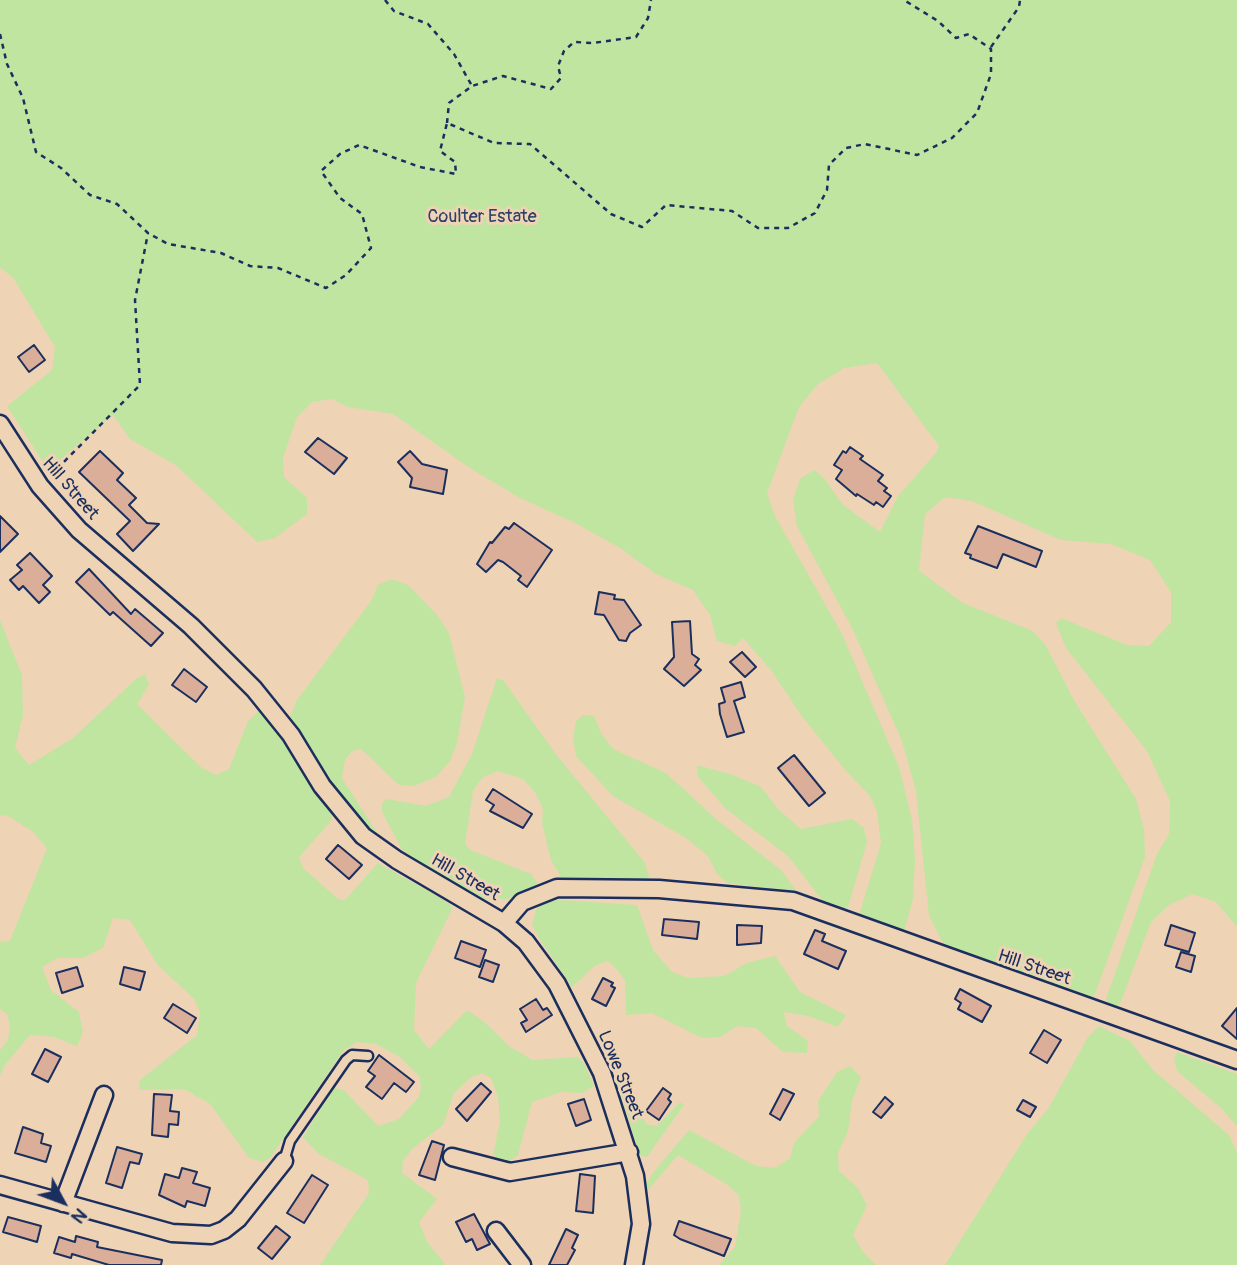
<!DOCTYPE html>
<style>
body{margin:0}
#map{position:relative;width:1237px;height:1265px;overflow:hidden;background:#efd3b5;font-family:Pangolin,sans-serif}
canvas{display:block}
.north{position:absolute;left:28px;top:1167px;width:70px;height:70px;-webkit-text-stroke:5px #efd3b5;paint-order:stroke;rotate:131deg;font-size:19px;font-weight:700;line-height:28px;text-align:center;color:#1b2f5e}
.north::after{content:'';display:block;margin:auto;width:24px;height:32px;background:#1b2f5e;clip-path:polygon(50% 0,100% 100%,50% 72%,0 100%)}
</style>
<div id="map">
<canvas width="1237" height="1265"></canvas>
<div class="north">N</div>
</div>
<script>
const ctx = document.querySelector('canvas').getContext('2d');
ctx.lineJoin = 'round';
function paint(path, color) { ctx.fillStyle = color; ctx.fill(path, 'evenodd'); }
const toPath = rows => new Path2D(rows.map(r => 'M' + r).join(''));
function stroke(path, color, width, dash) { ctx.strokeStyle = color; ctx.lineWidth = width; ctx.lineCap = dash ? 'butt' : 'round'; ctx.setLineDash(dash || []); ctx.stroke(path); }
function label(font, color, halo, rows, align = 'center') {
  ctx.font = font + ' Pangolin,sans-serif'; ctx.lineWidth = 6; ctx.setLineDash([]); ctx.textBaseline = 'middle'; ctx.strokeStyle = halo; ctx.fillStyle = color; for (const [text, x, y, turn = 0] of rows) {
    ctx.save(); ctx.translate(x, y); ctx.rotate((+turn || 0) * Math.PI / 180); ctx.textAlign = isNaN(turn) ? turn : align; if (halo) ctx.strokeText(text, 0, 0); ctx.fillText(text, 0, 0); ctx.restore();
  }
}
paint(toPath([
 [0,0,1237,0,1237,927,1216,902,1193,894,1169,905,1151,922,1120,1004,1111,1007,1106,999,1157,854,1169,834,1170,801,1147,751,1066,648,1056,623,1061,618,1127,645,1149,646,1171,622,1171,592,1150,560,1111,544,1061,540,972,501,945,497,925,514,919,571,963,603,1033,631,1045,644,1075,702,1136,799,1144,829,1145,857,1095,994,1090,999,950,951,942,941,929,916,916,791,902,741,853,630,797,526,793,500,800,479,814,470,825,479,842,504,880,532,898,496,936,453,939,446,877,363,844,368,818,384,799,407,767,493,775,516,842,634,899,767,912,820,915,859,913,899,903,935,863,919,860,912,881,843,877,811,870,796,846,771,801,715,771,670,743,638,735,646,717,641,710,615,693,590,656,574,620,548,575,523,520,498,473,470,393,414,348,407,332,399,312,402,297,417,283,458,284,477,307,498,307,514,275,538,257,542,177,466,130,439,113,415,48,470,7,406,52,370,55,347,14,279,0,267],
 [392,579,408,585,438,616,449,633,465,697,457,744,450,761,436,777,414,786,399,785,361,749,352,751,345,760,342,778,379,836,377,838,336,790,290,717,297,700,371,601,378,585],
 [0,620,22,675,23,715,15,748,29,765,73,738,137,678,145,674,149,685,137,704,202,768,216,775,229,769,248,721,259,711,267,716,299,760,331,812,332,820,299,857,303,868,338,899,345,900,378,863,449,903,452,909,416,983,414,1030,429,1049,467,1010,483,1021,509,1046,532,1060,578,1057,585,1065,594,1086,582,1093,561,1092,532,1102,518,1155,507,1163,493,1155,500,1122,498,1097,491,1078,482,1073,470,1078,454,1093,443,1125,412,1149,403,1161,402,1173,437,1199,419,1222,427,1242,446,1265,320,1265,369,1193,368,1180,319,1154,303,1137,334,1088,344,1090,378,1126,399,1119,419,1097,421,1087,419,1076,400,1057,376,1044,357,1042,344,1050,270,1158,263,1162,249,1158,210,1104,184,1089,139,1090,140,1080,197,1035,200,1012,194,999,157,964,130,920,113,918,103,948,83,958,58,958,42,967,51,990,79,1012,83,1032,77,1046,54,1037,30,1035,4,1066,0,1076,0,1050,8,1040,10,1025,7,1014,0,1009,0,942,10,941,47,848,32,831,8,816,0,815],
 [497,678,503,680,555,753,645,863,649,876,644,883,562,879,551,860,542,823,543,809,535,792,523,779,498,771,483,777,473,791,465,844,470,850,531,874,537,883,535,888,507,899,479,899,406,857,382,812,382,804,386,799,426,806,449,797,472,754],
 [583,715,594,716,601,733,613,749,666,773,716,819,781,870,797,892,728,883,717,874,708,856,686,838,613,796,576,756,573,739,576,721],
 [697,765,733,775,761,787,778,809,801,829,852,819,864,828,867,842,848,907,839,910,822,900,788,856,726,809,698,777],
 [559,900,637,905,653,950,672,972,689,978,724,976,747,963,775,956,800,992,846,1015,838,1027,808,1016,784,1012,787,1026,808,1041,807,1053,783,1052,756,1028,737,1026,720,1037,702,1038,652,1013,626,1015,625,980,615,967,607,961,595,966,572,987,539,938,532,924,536,910,545,901],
 [1099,1026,1130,1041,1153,1070,1229,1135,1237,1152,1237,1265,945,1265,1027,1134,1048,1109,1088,1037],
 [1177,1052,1237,1074,1237,1126,1221,1108,1177,1071,1174,1059],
 [850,1066,861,1077,852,1101,848,1131,838,1153,839,1171,857,1187,867,1205,853,1235,863,1252,876,1265,719,1265,735,1247,741,1210,739,1196,728,1185,678,1155,649,1189,645,1186,652,1174,689,1130,756,1166,775,1168,790,1158,794,1143,819,1116,818,1101,837,1072],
 [617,1071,627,1077,646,1124,657,1126,680,1102,684,1105,647,1157,640,1155,624,1105,613,1084]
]), '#c0e5a0');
const building = toPath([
 [34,345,45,360,29,372,18,357,34,345],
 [318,438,347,458,334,474,305,452,318,438],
 [850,447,863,456,860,459,883,475,878,481,887,488,884,491,891,496,883,507,876,502,874,505,857,494,856,496,836,479,842,470,834,465,843,451,846,453,850,447],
 [100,451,123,473,117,480,136,498,129,505,147,523,159,524,133,551,117,534,130,521,79,472,100,451],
 [410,451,422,464,447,470,443,494,410,487,412,478,398,462,410,451],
 [0,516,18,534,0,552,0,516],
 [514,523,552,550,527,587,518,580,521,576,503,562,498,560,486,572,477,564,490,542,492,543,505,527,509,529,514,523],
 [978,526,1042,551,1036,567,1003,554,997,568,970,558,971,555,965,553,978,526],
 [30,553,52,576,43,585,50,592,39,603,23,586,19,590,10,580,22,570,17,565,30,553],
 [89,569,131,614,135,609,163,633,151,646,113,612,110,615,76,582,89,569],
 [599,592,615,595,614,599,624,600,641,625,630,633,626,641,619,640,604,615,595,614,599,592],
 [690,621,692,654,699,659,695,665,701,670,684,686,664,669,674,657,672,622,690,621],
 [742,652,756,667,745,677,730,662,742,652],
 [184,669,207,687,196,702,172,685,184,669],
 [741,682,745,697,734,701,744,732,727,737,720,714,719,704,725,702,721,688,741,682],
 [794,755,825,793,809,806,778,768,794,755],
 [493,789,532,814,523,828,490,811,494,805,486,800,493,789],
 [338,845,362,865,349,879,326,859,338,845],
 [664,919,699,922,697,939,662,935,664,919],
 [737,925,762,926,761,943,737,945,737,925],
 [1171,925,1195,933,1189,952,1165,945,1171,925],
 [815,930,825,934,822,941,846,951,838,969,804,954,815,930],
 [461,941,486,950,480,967,455,958,461,941],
 [1181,952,1195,956,1191,972,1176,967,1181,952],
 [485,960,499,965,493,982,479,977,485,960],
 [77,967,83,986,62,993,56,973,77,967],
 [124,967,145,972,140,990,120,984,124,967],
 [603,978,613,983,611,986,615,988,606,1006,592,999,603,978],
 [960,989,991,1006,982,1022,958,1009,961,1003,955,999,960,989],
 [536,999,543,1010,547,1008,552,1015,526,1032,521,1023,527,1020,520,1009,536,999],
 [173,1004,196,1018,187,1033,164,1018,173,1004],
 [1237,1008,1237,1039,1222,1026,1237,1008],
 [1044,1030,1061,1040,1047,1063,1030,1053,1044,1030],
 [45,1049,61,1057,48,1082,32,1074,45,1049],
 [379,1055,414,1082,406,1092,394,1083,382,1099,366,1087,375,1076,368,1071,379,1055],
 [481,1083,491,1092,467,1121,456,1109,481,1083],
 [663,1088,671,1094,668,1099,671,1102,659,1120,646,1111,663,1088],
 [783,1089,794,1094,780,1120,770,1114,783,1089],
 [154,1094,172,1095,170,1111,179,1112,178,1125,169,1124,168,1137,152,1135,154,1094],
 [885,1097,893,1104,881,1118,873,1112,885,1097],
 [584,1099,591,1120,576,1126,568,1104,584,1099],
 [1023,1100,1036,1107,1030,1117,1017,1110,1023,1100],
 [23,1127,43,1134,41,1143,51,1146,46,1162,15,1153,23,1127],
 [432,1141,444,1145,435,1180,419,1175,432,1141],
 [117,1147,142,1154,139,1164,130,1162,122,1188,106,1183,117,1147],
 [182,1168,197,1172,193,1183,210,1188,205,1206,187,1201,185,1207,159,1195,165,1174,179,1178,182,1168],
 [580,1174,595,1176,593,1213,576,1211,580,1174],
 [312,1175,328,1185,304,1223,287,1213,312,1175],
 [474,1214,490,1244,477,1250,472,1239,466,1242,456,1222,474,1214],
 [8,1217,41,1226,37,1242,3,1232,8,1217],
 [679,1221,731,1239,724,1256,680,1239,674,1235,679,1221],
 [276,1226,290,1237,272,1259,258,1248,276,1226],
 [566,1229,578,1235,572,1248,575,1250,567,1265,549,1265,566,1229],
 [76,1236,98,1242,97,1247,162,1260,161,1265,109,1265,72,1254,71,1258,54,1253,59,1237,75,1242,76,1236]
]);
paint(building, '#dbae99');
stroke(building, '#1b2f5e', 2);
const lane = toPath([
 [284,1161,290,1141,346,1060,352,1055,368,1056]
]);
const street = toPath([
 [0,424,40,486,79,530,191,626,254,689,291,735,322,786,363,836,397,860,504,923,522,902,557,888,659,889,793,901,1237,1060],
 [504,923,526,942,557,984,602,1073,635,1176,641,1224,634,1265],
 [452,1157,510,1172,629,1152],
 [0,1185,172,1233,211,1235,224,1230,238,1219,284,1161],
 [63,1203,104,1095],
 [496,1231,522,1265]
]);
stroke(lane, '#1b2f5e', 13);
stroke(street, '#1b2f5e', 21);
stroke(toPath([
 [385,0,394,11,428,24,454,54,472,86],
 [0,34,7,64,23,98,36,152,61,168,90,195,117,204,148,233,168,244,221,253,250,266,278,268,326,288,346,275,371,248,362,214,340,198,321,171,340,154,359,145,420,167,456,174,455,162,440,151,447,123,494,143,530,144,611,214,642,227,666,205,732,211,758,228,788,228,815,213,827,190,829,165,846,148,865,144,917,155,952,138,977,113,991,74,991,49,969,34,956,38,938,21,904,0],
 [991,47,1019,7,1020,0],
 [447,123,449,103,472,86,503,76,551,89,561,78,558,66,564,51,574,42,593,43,636,37,648,18,651,0],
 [50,476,140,385,135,300,148,233]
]), '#1b2f5e', 2.5, [5, 5]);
stroke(lane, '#efd3b5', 8);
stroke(street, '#efd3b5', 16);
label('18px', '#2c4165', '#efd3b5', [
 ["Coulter Estate",482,217]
]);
label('18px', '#1b2f5e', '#efd3b5', [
 ["Hill Street",70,489,49],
 ["Hill Street",465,878,30],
 ["Hill Street",1034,968,19],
 ["Lowe Street",620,1075,68]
]);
</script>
